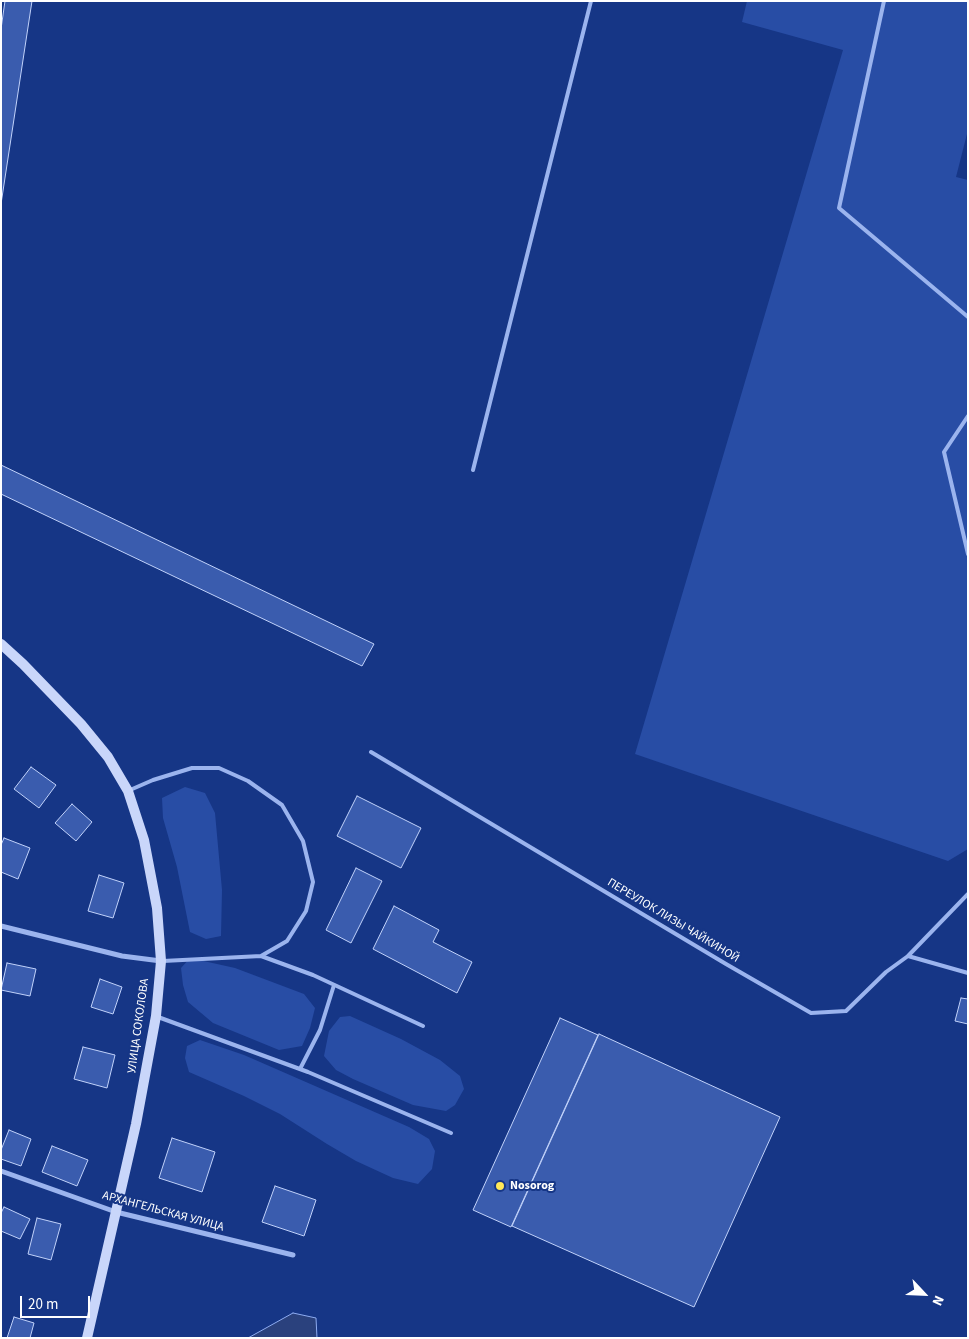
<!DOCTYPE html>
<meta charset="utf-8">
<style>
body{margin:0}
#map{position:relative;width:969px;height:1339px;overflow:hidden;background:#163686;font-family:"Source Sans 3",sans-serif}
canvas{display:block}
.frame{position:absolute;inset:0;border:2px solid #fff;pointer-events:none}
.north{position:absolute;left:899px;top:1269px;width:50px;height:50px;-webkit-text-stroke:4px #163686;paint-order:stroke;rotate:115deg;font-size:14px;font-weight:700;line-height:20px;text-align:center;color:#fff}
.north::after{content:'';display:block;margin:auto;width:18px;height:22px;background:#fff;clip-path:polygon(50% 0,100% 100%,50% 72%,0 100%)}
.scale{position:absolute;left:20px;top:1296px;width:70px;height:22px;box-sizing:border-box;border:2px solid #fff;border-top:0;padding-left:6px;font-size:15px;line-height:18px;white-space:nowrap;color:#fff;-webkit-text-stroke:4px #163686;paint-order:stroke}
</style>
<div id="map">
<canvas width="969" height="1339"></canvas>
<div class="frame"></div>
<div class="north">N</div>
<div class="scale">20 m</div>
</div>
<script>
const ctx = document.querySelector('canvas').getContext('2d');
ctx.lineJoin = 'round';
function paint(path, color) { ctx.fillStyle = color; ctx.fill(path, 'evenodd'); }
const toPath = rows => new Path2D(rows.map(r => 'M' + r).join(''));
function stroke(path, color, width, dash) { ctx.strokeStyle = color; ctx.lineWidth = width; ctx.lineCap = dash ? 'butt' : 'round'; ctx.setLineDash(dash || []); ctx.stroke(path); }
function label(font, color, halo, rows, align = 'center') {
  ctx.font = font + ' "Source Sans 3",sans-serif'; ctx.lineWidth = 4; ctx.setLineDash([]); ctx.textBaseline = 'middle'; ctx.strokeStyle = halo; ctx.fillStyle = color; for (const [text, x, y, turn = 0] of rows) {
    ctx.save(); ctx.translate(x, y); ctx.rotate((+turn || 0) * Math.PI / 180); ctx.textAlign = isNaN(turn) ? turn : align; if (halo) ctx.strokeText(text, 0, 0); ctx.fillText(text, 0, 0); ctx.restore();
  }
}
paint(toPath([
 [747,1,968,1,968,130,956,177,968,180,968,849,948,861,635,754,843,50,742,22],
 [185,787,205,793,215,813,222,890,221,936,206,939,190,932,177,867,163,818,162,798],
 [190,958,235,968,304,994,315,1008,310,1028,302,1046,279,1050,213,1023,188,1002,183,985,181,968],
 [350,1016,401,1039,440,1060,460,1076,464,1089,455,1105,446,1111,413,1105,353,1079,336,1070,324,1056,329,1031,340,1017],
 [200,1040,244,1055,409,1127,429,1139,435,1151,432,1169,418,1184,393,1178,356,1161,327,1144,280,1114,244,1096,189,1072,185,1058,187,1046]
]), '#284da5');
const water = toPath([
 [293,1313,316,1318,317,1338,248,1338,293,1313]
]);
paint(water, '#2a417d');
stroke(water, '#8eacf1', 1);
const building = toPath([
 [5,1,32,1,1,204,1,29,5,1],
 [1,465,374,644,362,666,1,494,1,465],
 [31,767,56,785,39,808,14,789,31,767],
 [357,796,421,828,401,868,337,836,357,796],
 [72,804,92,822,76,841,55,823,72,804],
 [4,838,30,848,18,879,1,872,1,845,4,838],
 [356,868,382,881,351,943,326,930,356,868],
 [99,875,124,883,113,918,88,911,99,875],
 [394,906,439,930,433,942,472,962,457,993,373,949,394,906],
 [7,963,36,969,30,996,1,990,7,963],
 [100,979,122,987,113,1014,91,1007,100,979],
 [961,998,968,999,968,1024,955,1021,961,998],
 [560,1018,598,1035,511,1227,473,1210,560,1018],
 [599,1034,780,1117,694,1307,512,1226,599,1034],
 [83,1047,115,1055,107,1088,74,1079,83,1047],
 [9,1130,31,1139,21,1166,1,1159,1,1150,9,1130],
 [172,1138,215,1152,202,1192,159,1178,172,1138],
 [52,1146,88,1160,77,1186,42,1172,52,1146],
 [275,1186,316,1200,304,1236,262,1222,275,1186],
 [4,1207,30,1219,20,1239,1,1231,1,1213,4,1207],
 [37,1218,61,1224,51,1260,28,1254,37,1218],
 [14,1317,34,1323,30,1338,7,1338,14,1317]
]);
paint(building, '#3a5cae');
stroke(building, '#c1d2fa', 1);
stroke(toPath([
 [884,1,839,208,968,317],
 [968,416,944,452,968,554],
 [473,470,591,1],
 [371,752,726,964,811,1013,846,1011,886,972,908,956,968,973],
 [130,790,153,780,192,768,219,768,248,781,282,805,303,841,313,882,306,911,287,941,261,956],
 [908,956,968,894],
 [163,961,261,956,313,975,423,1026],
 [158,1017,308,1072,451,1133],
 [300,1069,320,1030,334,985]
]), '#9bb4ee', 4);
stroke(toPath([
 [1,926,122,956,161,961],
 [1,1171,116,1212,293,1255]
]), '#9bb4ee', 5);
stroke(toPath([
 [1,644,23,664,81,724,108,757,128,791,144,840,157,908,161,961,156,1016,136,1124,87,1338]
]), '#c9d6fa', 10);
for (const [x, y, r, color] of [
 [500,1186,5,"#ffe858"]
]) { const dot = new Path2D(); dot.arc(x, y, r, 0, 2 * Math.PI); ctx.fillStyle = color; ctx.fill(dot); stroke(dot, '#163686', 2); }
label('12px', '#fff', '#163686', [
 ["ПЕРЕУЛОК ЛИЗЫ ЧАЙКИНОЙ",673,921,31],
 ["УЛИЦА СОКОЛОВА",139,1026,-82],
 ["АРХАНГЕЛЬСКАЯ УЛИЦА",163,1212,15]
]);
label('bold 12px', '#fff', '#163686', [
 ["Nosorog",510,1186]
], 'left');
</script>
